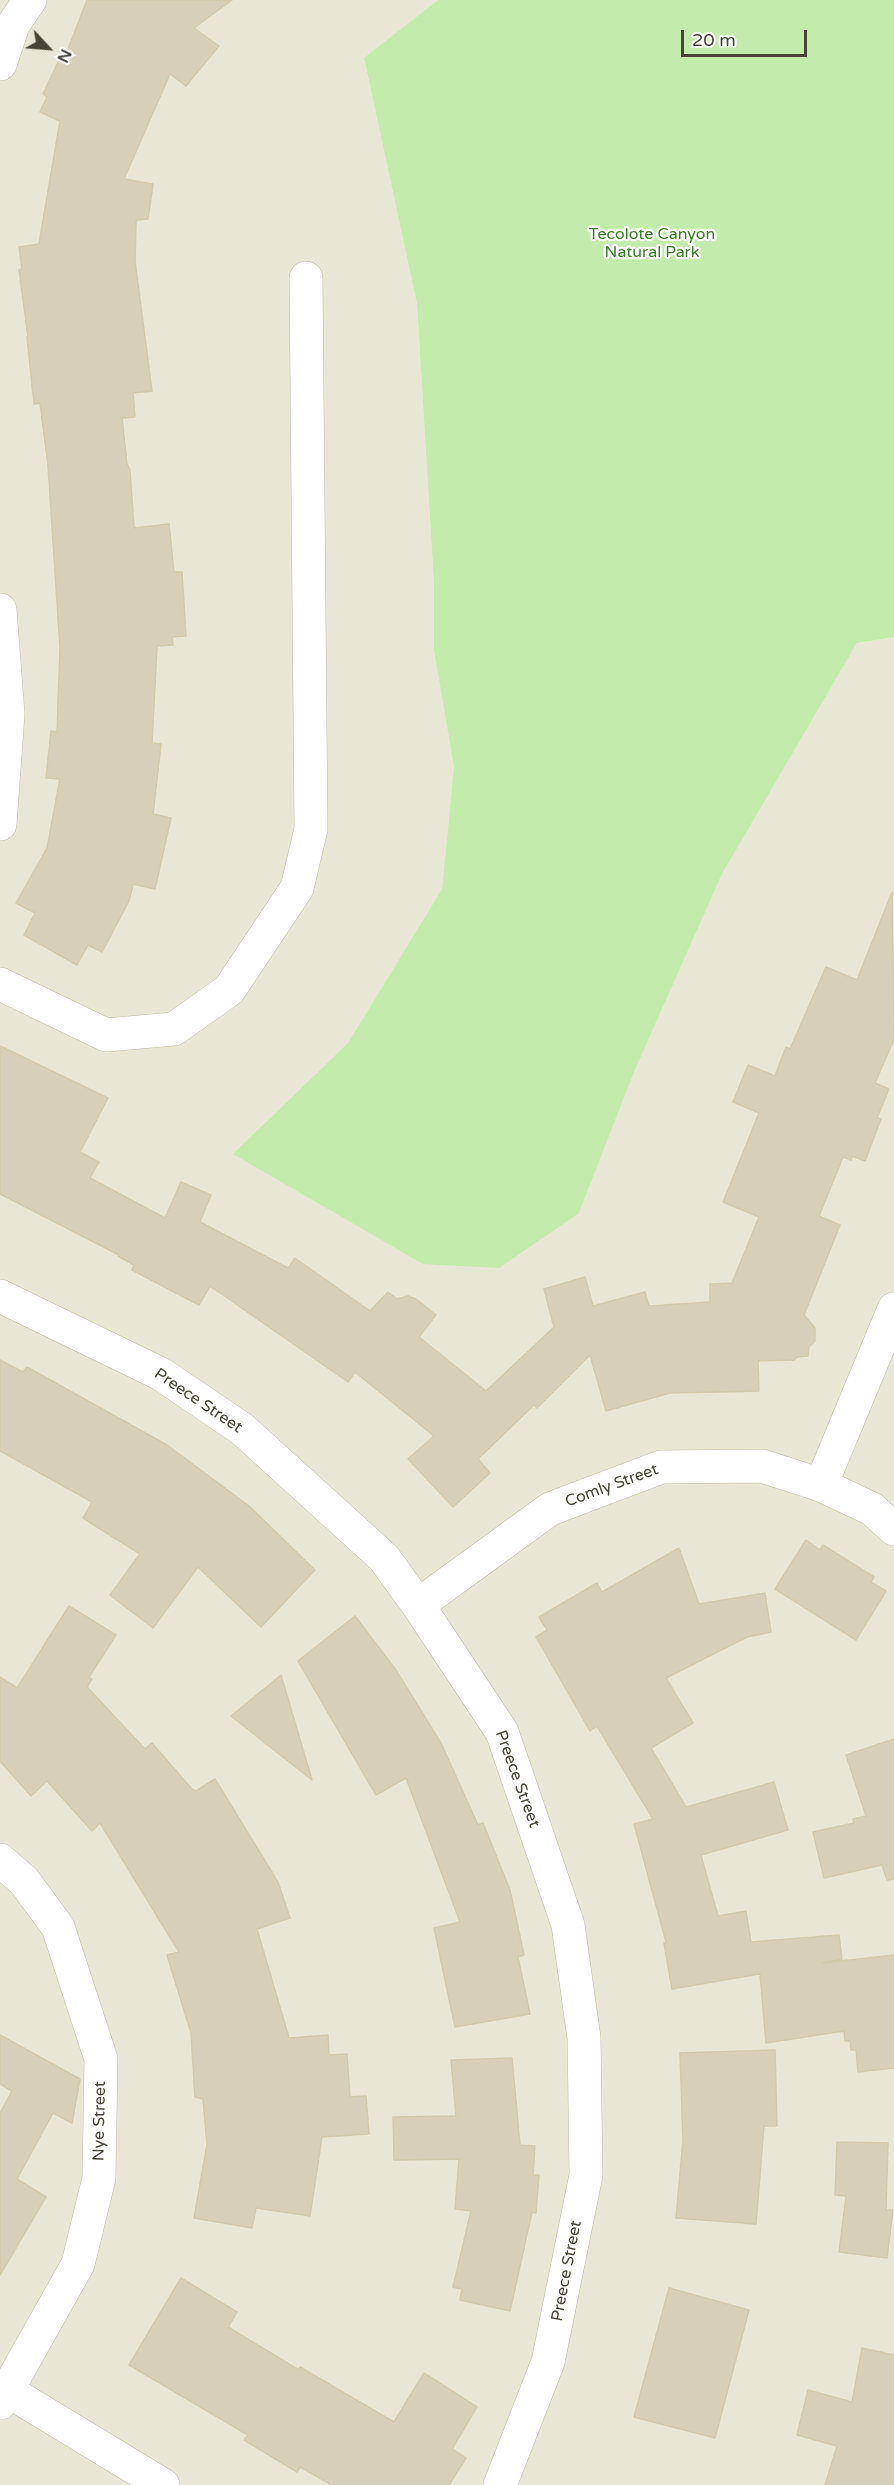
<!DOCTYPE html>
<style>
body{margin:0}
#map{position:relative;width:894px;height:2485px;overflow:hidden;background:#f4f2e6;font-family:"Varela Round",sans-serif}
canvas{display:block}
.north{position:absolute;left:18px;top:18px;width:60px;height:60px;-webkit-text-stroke:4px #fff;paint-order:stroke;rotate:116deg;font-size:16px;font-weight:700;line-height:24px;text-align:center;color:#474335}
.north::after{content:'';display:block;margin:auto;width:21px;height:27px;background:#474335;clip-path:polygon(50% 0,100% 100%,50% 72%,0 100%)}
.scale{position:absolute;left:681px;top:30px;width:126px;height:27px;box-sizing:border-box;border:3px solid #474335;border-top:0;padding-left:8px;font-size:18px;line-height:21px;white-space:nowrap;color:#474335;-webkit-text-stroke:4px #fff;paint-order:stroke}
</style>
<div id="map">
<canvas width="894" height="2485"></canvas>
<div class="north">N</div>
<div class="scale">20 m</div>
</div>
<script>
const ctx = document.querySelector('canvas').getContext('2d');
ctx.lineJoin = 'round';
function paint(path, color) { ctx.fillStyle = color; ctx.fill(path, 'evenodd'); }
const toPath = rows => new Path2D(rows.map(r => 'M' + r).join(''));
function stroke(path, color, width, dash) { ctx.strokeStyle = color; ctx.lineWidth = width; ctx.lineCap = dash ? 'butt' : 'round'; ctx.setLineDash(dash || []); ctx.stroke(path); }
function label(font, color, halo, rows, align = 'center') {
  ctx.font = font + ' "Varela Round",sans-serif'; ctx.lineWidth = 4.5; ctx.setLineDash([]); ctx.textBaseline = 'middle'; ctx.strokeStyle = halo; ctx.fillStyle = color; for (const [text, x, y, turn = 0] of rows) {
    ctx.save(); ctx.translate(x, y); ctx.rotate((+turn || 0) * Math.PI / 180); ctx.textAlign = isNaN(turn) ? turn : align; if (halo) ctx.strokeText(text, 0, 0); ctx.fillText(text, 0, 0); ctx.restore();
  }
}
paint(toPath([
 [0,0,438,0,364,59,417,304,434,584,434,651,454,767,442,889,348,1043,234,1154,579,1213,634,1072,722,874,857,643,894,637,894,2485,0,2485]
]), '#e8e6d4');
paint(toPath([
 [438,0,894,0,894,637,857,643,722,874,634,1072,579,1213,499,1268,423,1264,233,1154,348,1043,442,889,454,767,434,651,434,584,417,304,364,58]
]), '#c3ebac');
const building = toPath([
 [87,0,232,0,194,28,219,46,186,86,170,74,124,179,153,184,148,219,136,220,135,261,152,391,133,393,135,417,122,418,127,464,130,470,134,528,169,524,174,572,182,572,186,636,172,637,173,645,157,646,152,743,161,744,153,814,171,818,155,889,133,884,129,901,102,952,88,945,77,965,24,935,35,913,16,903,47,848,60,779,46,778,51,731,57,732,60,648,48,465,40,403,34,404,27,337,28,337,19,270,22,268,19,247,39,244,60,121,40,112,47,97,43,94,59,60,63,62,87,0],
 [892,892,894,1039,875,1083,889,1089,877,1118,881,1119,865,1161,852,1156,851,1160,843,1157,819,1216,840,1225,804,1315,815,1328,815,1341,809,1347,808,1356,797,1357,794,1360,758,1361,759,1391,670,1393,606,1411,590,1355,537,1408,534,1405,478,1459,490,1473,453,1507,408,1459,434,1436,355,1372,348,1382,210,1286,199,1305,132,1270,134,1265,118,1256,119,1255,0,1194,0,1046,108,1098,80,1152,99,1162,90,1178,165,1218,181,1182,211,1195,200,1222,288,1268,295,1258,370,1311,388,1292,397,1299,408,1296,416,1299,436,1315,419,1337,486,1391,554,1327,544,1289,585,1277,593,1306,645,1292,649,1306,710,1302,710,1284,732,1283,759,1217,723,1202,759,1113,733,1102,748,1065,775,1076,786,1047,790,1049,826,967,857,980,892,892],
 [0,1360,23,1372,27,1367,167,1445,249,1506,315,1570,261,1627,198,1567,153,1628,110,1595,140,1554,83,1518,92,1502,0,1451,0,1360],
 [806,1540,820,1550,823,1545,874,1577,871,1582,886,1591,856,1640,775,1589,806,1540],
 [679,1548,699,1604,765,1593,771,1632,747,1637,666,1678,693,1723,651,1748,686,1807,774,1782,788,1830,701,1855,718,1916,746,1911,751,1942,839,1935,842,1959,823,1963,894,1955,894,2068,858,2072,856,2050,851,2050,850,2041,845,2041,844,2031,766,2043,760,1974,672,1989,664,1943,666,1942,634,1824,653,1819,597,1726,590,1731,536,1637,547,1630,539,1617,597,1583,602,1592,679,1548],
 [69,1606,116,1635,89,1677,92,1679,87,1687,145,1749,152,1743,192,1789,196,1791,215,1779,278,1882,290,1918,257,1929,289,2038,328,2035,329,2055,347,2054,350,2097,366,2096,369,2134,322,2137,310,2216,256,2208,252,2228,194,2218,207,2145,203,2099,195,2097,191,2033,167,1955,179,1952,100,1823,92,1831,47,1781,31,1796,0,1761,0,1677,17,1688,69,1606],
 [355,1616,396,1670,441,1743,478,1825,483,1823,510,1890,524,1955,518,1957,530,2014,455,2027,434,1928,460,1922,406,1778,376,1795,298,1661,355,1616],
 [281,1675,312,1780,231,1716,281,1675],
 [894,1739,894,1879,887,1880,882,1865,824,1878,813,1832,854,1823,853,1819,866,1816,846,1755,894,1739],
 [0,2035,80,2079,72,2123,53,2113,17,2179,46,2197,0,2275,0,2113,12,2091,0,2084,0,2035],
 [775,2050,777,2126,764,2126,756,2224,676,2218,683,2140,680,2053,775,2050],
 [512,2058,520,2145,535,2146,533,2175,539,2175,536,2213,532,2212,510,2311,460,2300,462,2289,453,2287,471,2211,455,2209,459,2159,394,2160,393,2117,456,2116,451,2060,512,2058],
 [837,2142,888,2143,886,2210,893,2210,887,2258,839,2252,846,2196,835,2195,837,2142],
 [181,2278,237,2312,228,2327,299,2370,300,2367,394,2422,424,2373,477,2407,452,2449,466,2458,449,2485,332,2485,300,2467,297,2472,244,2440,248,2435,129,2365,181,2278],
 [669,2288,749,2310,715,2438,634,2417,669,2288],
 [862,2348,894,2355,894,2485,825,2485,837,2446,797,2435,808,2390,852,2402,862,2348]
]);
paint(building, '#d6d0bb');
stroke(building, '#d2caad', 1.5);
const minor = toPath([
 [0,64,13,25,30,0],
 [0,610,8,714,0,824],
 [0,984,106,1035,174,1029,229,990,297,888,311,829,306,278],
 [0,1296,161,1374,242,1429,384,1558,418,1605,502,1732,568,1925,584,2038,586,2175,548,2362,500,2485],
 [821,1485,894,1309],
 [418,1605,550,1509,661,1467,762,1466,821,1485,872,1509,894,1529],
 [0,1860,24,1881,58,1927,101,2059,99,2178,78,2264,0,2403],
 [0,2386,163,2485]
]);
stroke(minor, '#c0bca8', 34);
stroke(minor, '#fff', 33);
label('16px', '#367d24', '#fff', [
 ["Tecolote Canyon",652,235],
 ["Natural Park",652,253]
]);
label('16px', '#474335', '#fff', [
 ["Preece Street",198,1401,34],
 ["Comly Street",612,1486,-20],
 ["Preece Street",517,1779,70],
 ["Nye Street",100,2121,-89],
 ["Preece Street",567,2271,-79]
]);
</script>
